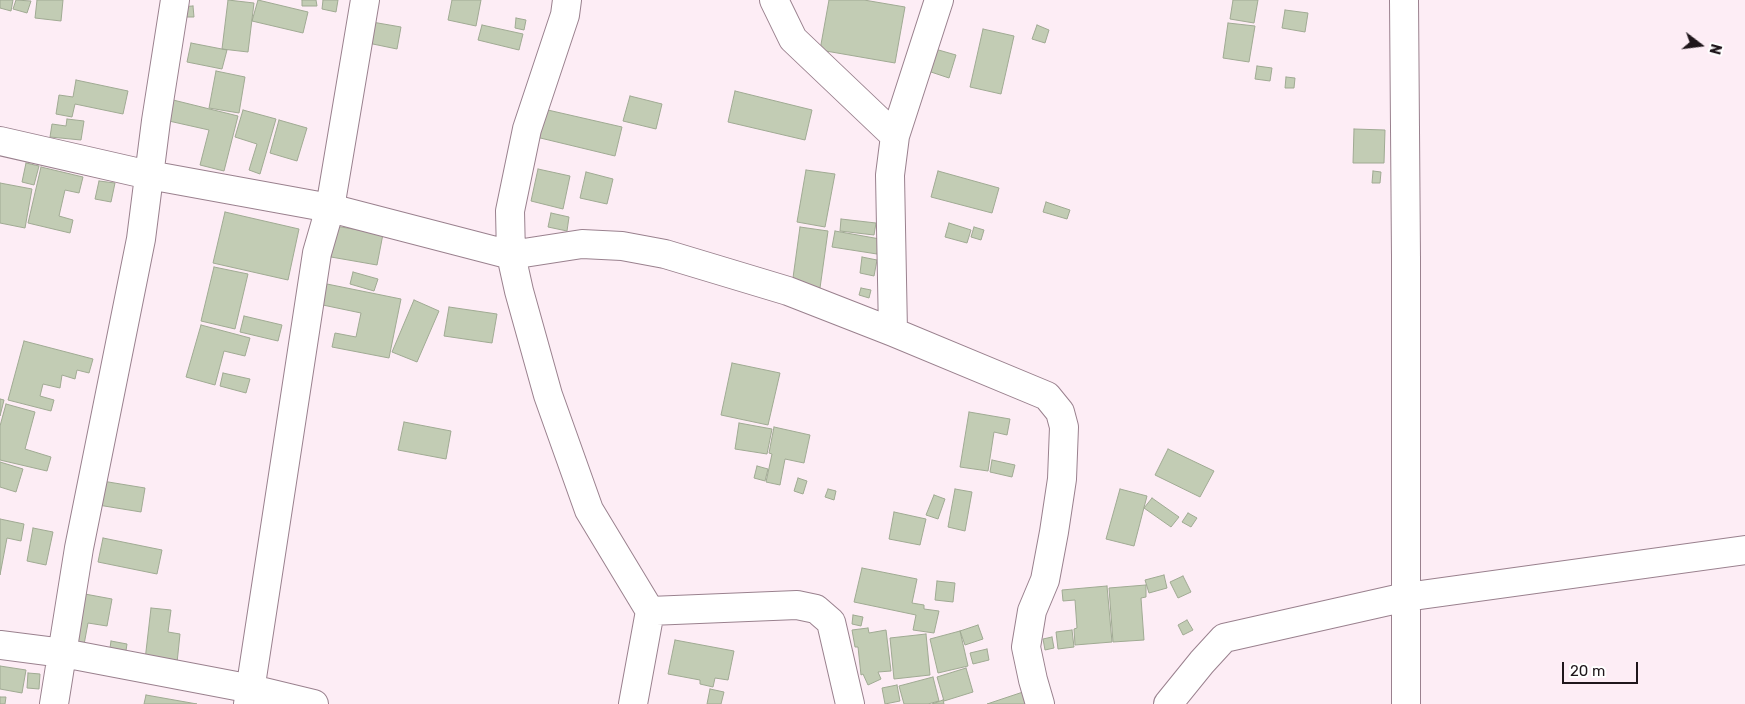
<!DOCTYPE html>
<style>
body{margin:0}
#map{position:relative;width:1745px;height:704px;overflow:hidden;background:#fdedf5;font-family:Rubik,sans-serif}
canvas{display:block}
.north{position:absolute;left:1675px;top:20px;width:50px;height:50px;-webkit-text-stroke:4px #fff;paint-order:stroke;rotate:105deg;font-size:14px;font-weight:700;line-height:20px;text-align:center;color:#1f161b}
.north::after{content:'';display:block;margin:auto;width:18px;height:22px;background:#1f161b;clip-path:polygon(50% 0,100% 100%,50% 72%,0 100%)}
.scale{position:absolute;left:1562px;top:662px;width:76px;height:22px;box-sizing:border-box;border:2px solid #1f161b;border-top:0;padding-left:6px;font-size:15px;line-height:18px;white-space:nowrap;color:#1f161b;-webkit-text-stroke:4px #fff;paint-order:stroke}
</style>
<div id="map">
<canvas width="1745" height="704"></canvas>
<div class="north">N</div>
<div class="scale">20 m</div>
</div>
<script>
const ctx = document.querySelector('canvas').getContext('2d');
ctx.lineJoin = 'round';
function paint(path, color) { ctx.fillStyle = color; ctx.fill(path, 'evenodd'); }
const toPath = rows => new Path2D(rows.map(r => 'M' + r).join(''));
function stroke(path, color, width, dash) { ctx.strokeStyle = color; ctx.lineWidth = width; ctx.lineCap = dash ? 'butt' : 'round'; ctx.setLineDash(dash || []); ctx.stroke(path); }
const building = toPath([
 [0,0,13,0,11,11,0,8,0,0],
 [16,0,31,1,27,13,13,9,16,0],
 [37,0,63,0,61,21,35,18,37,0],
 [228,0,254,3,248,52,222,49,228,0],
 [258,0,308,12,303,33,252,21,258,0],
 [302,0,316,0,317,6,302,6,302,0],
 [323,0,338,0,336,12,322,9,323,0],
 [452,0,481,0,476,26,448,20,452,0],
 [829,0,864,0,905,7,895,63,820,50,829,0],
 [1233,0,1258,0,1254,23,1230,19,1233,0],
 [193,6,194,17,178,17,177,7,193,6],
 [1285,10,1308,13,1305,32,1282,28,1285,10],
 [516,18,526,20,524,30,515,28,516,18],
 [372,22,401,27,397,49,368,43,372,22],
 [1228,23,1255,26,1249,62,1223,58,1228,23],
 [482,25,523,34,519,50,478,40,482,25],
 [1037,25,1049,30,1045,43,1032,39,1037,25],
 [983,29,1014,36,1001,94,970,87,983,29],
 [191,43,227,50,222,69,187,62,191,43],
 [935,49,956,55,949,78,928,71,935,49],
 [1257,66,1272,68,1270,81,1255,79,1257,66],
 [216,71,245,77,239,113,209,108,216,71],
 [1286,77,1295,78,1294,88,1285,88,1286,77],
 [76,80,128,91,123,114,75,104,72,117,56,114,59,95,73,97,76,80],
 [735,91,812,110,805,140,728,122,735,91],
 [630,96,662,104,656,129,623,121,630,96],
 [165,98,238,116,224,171,200,165,209,130,160,119,165,98],
 [539,108,622,127,615,156,532,136,539,108],
 [243,110,276,119,260,174,249,170,257,144,235,137,243,110],
 [67,119,84,121,81,140,50,137,52,124,66,126,67,119],
 [279,120,307,128,297,161,270,153,279,120],
 [1354,129,1385,130,1384,163,1353,163,1354,129],
 [26,163,39,166,34,185,22,182,26,163],
 [41,167,83,177,79,193,65,190,59,216,73,220,70,233,28,223,41,167],
 [538,169,570,176,563,209,531,201,538,169],
 [806,170,835,174,825,227,797,222,806,170],
 [938,171,999,188,992,213,931,197,938,171],
 [1373,171,1381,172,1380,183,1372,183,1373,171],
 [586,172,613,179,607,204,580,198,586,172],
 [99,181,115,183,111,202,95,199,99,181],
 [0,183,32,189,25,228,0,223,0,183],
 [1046,202,1070,210,1067,219,1043,212,1046,202],
 [225,212,299,229,288,280,213,263,225,212],
 [551,213,569,217,567,231,548,227,551,213],
 [841,219,876,223,874,235,840,231,841,219],
 [949,223,971,230,967,243,945,237,949,223],
 [335,226,383,234,377,265,331,257,335,226],
 [800,227,828,231,820,288,792,285,800,227],
 [974,227,984,230,981,240,971,237,974,227],
 [835,231,880,239,877,254,832,247,835,231],
 [862,257,877,260,874,276,860,273,862,257],
 [214,267,248,274,235,329,201,321,214,267],
 [353,272,378,279,374,291,350,284,353,272],
 [322,283,401,299,389,358,332,347,335,333,356,337,361,313,318,304,322,283],
 [861,288,871,290,869,298,859,295,861,288],
 [414,300,439,311,417,362,392,352,414,300],
 [449,307,497,314,492,343,444,336,449,307],
 [244,316,282,325,278,341,240,332,244,316],
 [201,325,250,338,245,356,224,351,215,385,186,377,201,325],
 [24,341,93,359,89,373,77,370,75,379,62,375,60,388,43,384,40,396,54,400,51,411,8,400,24,341],
 [732,363,780,373,768,425,721,415,732,363],
 [223,373,250,379,246,393,220,386,223,373],
 [0,399,4,400,0,416,0,399],
 [6,404,35,412,25,449,51,457,47,471,0,460,0,426,6,404],
 [969,412,1010,419,1007,435,994,432,988,471,960,467,969,412],
 [404,422,451,431,446,459,398,450,404,422],
 [739,423,772,429,767,454,735,449,739,423],
 [774,427,810,435,804,463,785,459,780,485,766,482,772,454,769,453,774,427],
 [1168,449,1214,471,1200,497,1155,475,1168,449],
 [992,460,1015,465,1012,477,990,472,992,460],
 [0,462,23,469,16,492,0,487,0,462],
 [757,466,768,469,765,481,754,478,757,466],
 [798,478,807,481,803,494,794,491,798,478],
 [96,480,145,488,141,512,92,504,96,480],
 [828,489,836,491,834,500,825,497,828,489],
 [955,489,972,492,965,531,948,527,955,489],
 [1120,489,1147,496,1134,546,1106,539,1120,489],
 [934,495,945,499,938,519,926,515,934,495],
 [1152,498,1179,517,1171,527,1144,508,1152,498],
 [894,512,926,519,920,545,889,539,894,512],
 [1188,513,1197,518,1191,527,1182,522,1188,513],
 [0,519,24,524,21,541,7,538,0,575,0,519],
 [33,528,53,532,46,565,27,561,33,528],
 [103,538,162,550,157,574,98,562,103,538],
 [862,568,917,579,912,603,924,605,924,609,939,611,934,633,913,630,916,615,854,602,862,568],
 [1164,575,1167,588,1149,593,1145,580,1164,575],
 [1183,576,1191,592,1178,598,1170,582,1183,576],
 [937,581,955,583,953,602,935,600,937,581],
 [1146,585,1146,597,1141,598,1144,640,1113,642,1109,588,1146,585],
 [1107,586,1112,642,1075,645,1074,629,1077,628,1075,600,1063,601,1062,590,1107,586],
 [74,592,112,599,107,626,88,623,83,650,65,647,74,592],
 [151,608,171,610,168,632,180,634,177,663,145,660,151,608],
 [853,615,863,617,861,626,852,624,853,615],
 [1187,620,1193,630,1183,635,1178,625,1187,620],
 [978,625,983,639,965,645,960,631,978,625],
 [868,628,869,633,886,630,891,671,878,672,881,679,868,685,863,674,861,675,858,647,855,647,852,630,868,628],
 [1072,630,1074,647,1058,649,1056,632,1072,630],
 [960,631,968,666,938,673,930,639,960,631],
 [926,634,930,675,894,679,890,638,926,634],
 [1052,637,1054,648,1045,650,1043,639,1052,637],
 [675,640,734,651,728,680,715,678,713,687,700,684,700,680,668,674,675,640],
 [111,641,127,644,125,657,109,655,111,641],
 [987,649,989,660,973,664,970,653,987,649],
 [0,666,26,670,22,693,0,689,0,666],
 [966,668,973,692,944,701,937,677,966,668],
 [28,673,40,674,39,689,27,688,28,673],
 [933,677,939,701,928,704,904,704,899,686,933,677],
 [897,685,900,701,885,704,882,688,897,685],
 [710,689,724,692,721,704,707,704,710,689],
 [1023,692,1027,704,987,704,1023,692],
 [146,695,197,704,144,704,146,695],
 [0,697,6,697,5,704,0,704,0,697],
 [943,700,944,704,932,704,943,700]
]);
paint(building, '#c2ccb4');
stroke(building, '#a0aa93', 1);
const minor = toPath([
 [567,0,565,15,527,129,510,211,511,255,519,291,548,395,589,510,650,611,633,704],
 [774,0,793,39,895,136],
 [1404,0,1406,258,1406,704],
 [0,141,149,175,330,208,511,255,582,244,622,246,665,254,788,291,893,332,1047,396,1060,412,1064,427,1062,479,1054,532,1045,580,1032,611,1026,647,1033,680,1040,704],
 [893,332,890,175,895,136,939,0],
 [650,611,797,605,816,609,831,622,850,704],
 [0,645,63,653,252,689,314,704],
 [54,704,79,548,141,239,156,121,175,0],
 [248,704,317,253,330,208,365,0],
 [1168,704,1202,662,1224,638,1406,597,1745,550]
]);
stroke(minor, '#9a818e', 30);
stroke(minor, '#fff', 28);
</script>
